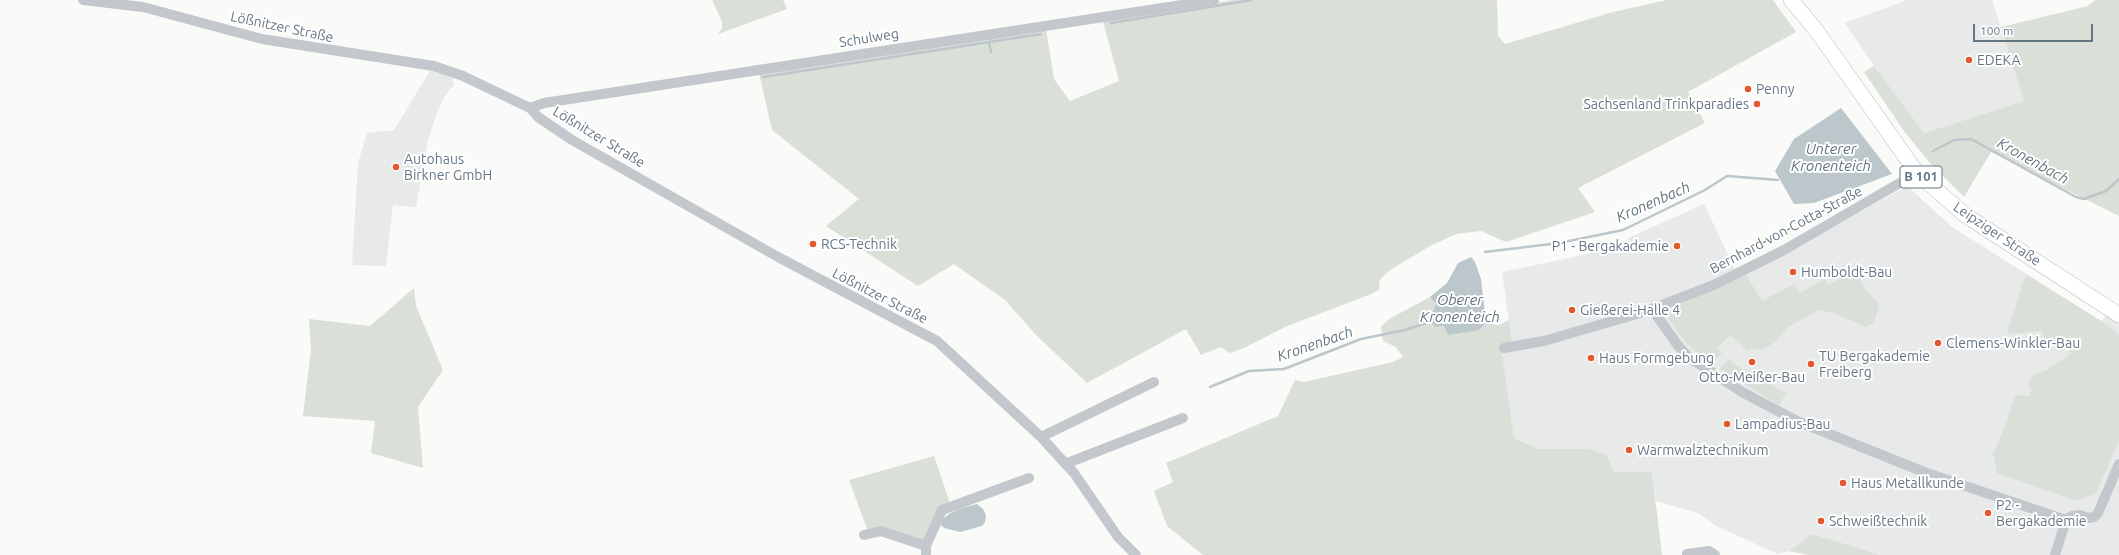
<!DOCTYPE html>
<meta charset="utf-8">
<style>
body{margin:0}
#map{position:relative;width:2119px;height:555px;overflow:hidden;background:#fafaf8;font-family:Ubuntu,sans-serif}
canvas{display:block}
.scale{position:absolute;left:1973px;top:24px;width:120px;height:18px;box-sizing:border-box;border:2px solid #657683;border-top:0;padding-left:5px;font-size:12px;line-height:14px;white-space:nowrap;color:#657683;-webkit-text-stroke:3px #fff;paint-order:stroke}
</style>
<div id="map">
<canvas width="2119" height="555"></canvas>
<div class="scale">100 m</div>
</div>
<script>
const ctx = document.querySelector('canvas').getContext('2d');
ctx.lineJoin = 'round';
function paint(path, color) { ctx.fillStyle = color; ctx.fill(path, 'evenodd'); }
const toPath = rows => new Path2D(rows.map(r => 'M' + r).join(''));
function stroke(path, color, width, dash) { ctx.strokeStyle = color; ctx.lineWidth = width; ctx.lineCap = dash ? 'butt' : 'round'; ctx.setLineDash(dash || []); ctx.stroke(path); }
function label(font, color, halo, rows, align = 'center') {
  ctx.font = font + ' Ubuntu,sans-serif'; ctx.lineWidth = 4; ctx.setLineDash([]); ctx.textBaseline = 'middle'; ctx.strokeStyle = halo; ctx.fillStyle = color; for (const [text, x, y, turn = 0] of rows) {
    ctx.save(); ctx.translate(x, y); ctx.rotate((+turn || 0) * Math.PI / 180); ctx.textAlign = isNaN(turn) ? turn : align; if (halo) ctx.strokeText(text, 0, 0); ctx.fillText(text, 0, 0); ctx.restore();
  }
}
paint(toPath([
 [1907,0,1992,0,2025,101,1924,133,1874,66,1845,23],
 [431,69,452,78,454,85,444,97,436,115,427,144,416,207,393,205,386,266,352,265,358,163,367,133,394,130],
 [1907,186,1952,227,2101,321,2119,305,2119,555,1879,555,1812,534,1789,551,1778,554,1716,526,1698,513,1656,501,1652,472,1614,472,1607,455,1589,449,1538,449,1514,438,1501,345,1512,342,1502,272,1579,256,1614,247,1633,254,1628,238,1704,204,1738,276,1828,230]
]), '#e8e9e9');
paint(toPath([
 [712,0,783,0,787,9,718,34,722,28,722,22],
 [1233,0,1497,0,1498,36,1505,44,1613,12,1667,0,1773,0,1796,32,1688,92,1705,123,1578,188,1595,212,1506,242,1481,231,1456,234,1430,246,1387,272,1379,281,1380,289,1371,294,1285,327,1244,348,1230,353,1221,347,1201,355,1186,329,1087,383,1037,336,1005,300,954,264,918,286,826,226,859,199,772,130,759,73,1046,29,1054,79,1070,101,1119,81,1103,21],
 [2095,0,2119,0,2119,216,1991,152,1964,197,1930,163,1904,131,1864,72,1874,66,1924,133,2024,101,2001,27,2088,6],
 [1855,270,1863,286,1879,305,1874,322,1866,327,1833,313,1818,310,1787,328,1775,342,1762,350,1750,349,1748,351,1730,335,1717,348,1722,353,1711,364,1685,342,1668,318,1669,311,1672,308,1746,275,1762,301,1794,284,1800,293,1825,279,1828,285],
 [2027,275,2101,321,2119,335,2119,441,2096,493,2081,499,2074,500,1997,473,1993,454,2006,424,2014,398,2018,395,2030,396,2031,390,2028,385,2032,375,2047,370,2072,353,2067,349,2044,343,2042,331,2011,334,2007,333,2023,282],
 [414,288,416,306,443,370,418,407,423,468,371,453,375,421,303,416,311,350,309,319,370,326],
 [1430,297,1436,304,1434,310,1436,327,1444,326,1447,330,1479,330,1486,323,1499,325,1509,320,1512,342,1501,345,1514,438,1538,449,1589,449,1607,455,1614,472,1652,472,1662,555,1203,555,1167,526,1154,491,1173,482,1166,463,1278,416,1295,380,1304,382,1393,362,1403,357,1396,347,1383,341,1381,326,1391,318],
 [1729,359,1737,366,1786,393,1779,405,1720,369],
 [934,456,950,503,926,546,869,534,849,480],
 [1812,534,1858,548,1879,555,1808,555,1789,551]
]), '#dadfd7');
paint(toPath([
 [1841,108,1892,174,1814,203,1794,204,1775,171,1794,139],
 [1471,257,1475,262,1481,279,1486,323,1479,330,1448,335,1444,326,1436,327,1429,322,1436,304,1430,297,1447,283,1458,263],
 [977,504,983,509,986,515,985,522,982,526,960,532,944,528,941,525,943,519,949,514,959,509]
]), '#bbc7cb');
stroke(toPath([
 [1111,23,1252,0],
 [989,43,991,52],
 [763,77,1041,34],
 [1933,151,1954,140,1971,139,2076,197,2084,199,2106,191,2119,179],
 [1485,252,1559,243,1623,230,1705,190,1727,176,1778,180],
 [1210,387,1249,371,1284,369,1361,339,1405,330,1429,322]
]), '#bbc7cb', 2.5);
const primary = toPath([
 [1791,0,1816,30,1917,173,1965,215,2119,315]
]);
stroke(primary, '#b5babe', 16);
stroke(toPath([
 [83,0,143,7,262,39,434,66,463,76,530,108,538,117,572,140,778,257,937,341,1041,437,1074,473,1118,537,1136,555],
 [530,108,544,103,1214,0],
 [1652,309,1679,347,1690,358,1742,392,1797,421,1924,472,2066,520],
 [1504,348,1544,341,1647,311,1716,284,1784,250,1917,173],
 [1041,437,1154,382],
 [1065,464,1183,418],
 [864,535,881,531,926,546],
 [1687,554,1709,551,1715,555],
 [926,555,926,546,942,510,1029,478],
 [2055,555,2066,520,2072,516,2080,515,2088,518,2094,517,2098,513,2119,464]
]), '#c3c8cc', 10);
stroke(primary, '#fff', 15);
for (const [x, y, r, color] of [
 [1969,60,4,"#e4572e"],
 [1748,89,4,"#e4572e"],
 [1757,104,4,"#e4572e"],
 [396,167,4,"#e4572e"],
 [813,244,4,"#e4572e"],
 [1677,246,4,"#e4572e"],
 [1793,272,4,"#e4572e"],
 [1572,310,4,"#e4572e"],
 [1938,343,4,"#e4572e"],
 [1591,358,4,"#e4572e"],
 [1752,362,4,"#e4572e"],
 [1811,364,4,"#e4572e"],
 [1727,424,4,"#e4572e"],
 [1629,450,4,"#e4572e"],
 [1843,483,4,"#e4572e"],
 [1988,513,4,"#e4572e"],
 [1821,521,4,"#e4572e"]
]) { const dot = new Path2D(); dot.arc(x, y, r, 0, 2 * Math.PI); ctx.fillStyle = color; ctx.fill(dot); stroke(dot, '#fff', 1.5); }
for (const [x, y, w] of [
 [1921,177,42]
]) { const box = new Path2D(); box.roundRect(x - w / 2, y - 11, w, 22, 3); ctx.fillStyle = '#fff'; ctx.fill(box); stroke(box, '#657683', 1); }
label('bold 13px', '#657683', null, [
 ["B 101",1921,177]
]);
label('14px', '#657683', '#fff', [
 ["Lößnitzer Straße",282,27,12],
 ["Schulweg",869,38,-9],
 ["Lößnitzer Straße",599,137,31],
 ["Bernhard-von-Cotta-Straße",1786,230,-28],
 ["Leipziger Straße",1997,234,34],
 ["Lößnitzer Straße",880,296,27]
]);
label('14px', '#657683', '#fff', [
 ["EDEKA",1977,60],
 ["Penny",1756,89],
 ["Sachsenland Trinkparadies",1749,104,"right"],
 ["Autohaus",404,159],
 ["Birkner GmbH",404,175],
 ["RCS-Technik",821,244],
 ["P1 - Bergakademie",1669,246,"right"],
 ["Humboldt-Bau",1801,272],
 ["Gießerei-Halle 4",1580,310],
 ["Clemens-Winkler-Bau",1946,343],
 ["TU Bergakademie",1819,356],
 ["Freiberg",1819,372],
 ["Haus Formgebung",1599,358],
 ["Otto-Meißer-Bau",1752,377,"center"],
 ["Lampadius-Bau",1735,424],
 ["Warmwalztechnikum",1637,450],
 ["Haus Metallkunde",1851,483],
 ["P2 -",1996,505],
 ["Bergakademie",1996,521],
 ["Schweißtechnik",1829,521]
], 'left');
label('italic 15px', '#60757c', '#fff', [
 ["Unterer",1831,149],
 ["Kronenteich",1831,166],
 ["Kronenbach",2033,161,29],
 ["Kronenbach",1653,202,-24],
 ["Oberer",1460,300],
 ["Kronenteich",1460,317],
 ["Kronenbach",1315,344,-19]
]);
</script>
